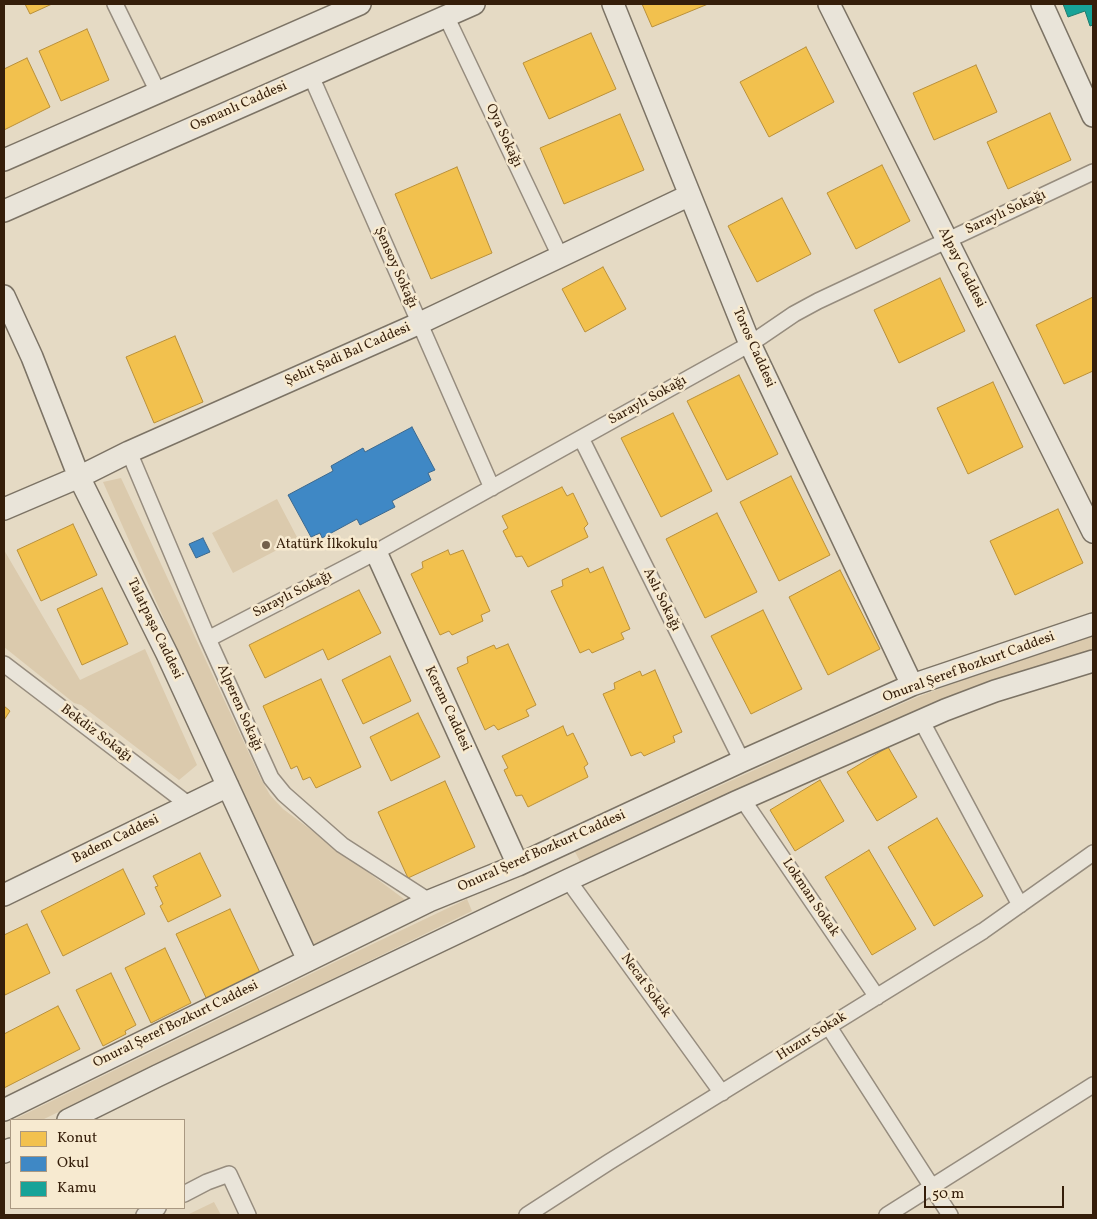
<!DOCTYPE html>
<meta charset="utf-8">
<style>
body{margin:0}
#map{position:relative;width:1097px;height:1219px;overflow:hidden;background:#e5dac4;font-family:Vollkorn,serif}
canvas{display:block}
.frame{position:absolute;inset:0;border:5px solid #351e0a;pointer-events:none}
.legend{position:absolute;left:10px;top:1119px;width:175px;height:90px;box-sizing:border-box;background:#f7ead0;border:1px solid #a99881;margin:0;padding:6px 9px;list-style:none;font-size:15px;color:#351e0a}
.legend li{display:flex;align-items:center;gap:10px;height:25px}
.legend b{width:25px;border:1px solid #a99881}
.scale{position:absolute;left:924px;top:1186px;width:140px;height:22px;box-sizing:border-box;border:2px solid #351e0a;border-top:0;padding-left:6px;font-size:15px;line-height:18px;white-space:nowrap;color:#351e0a;-webkit-text-stroke:4px #f7ead0;paint-order:stroke}
</style>
<div id="map">
<canvas width="1097" height="1219"></canvas>
<div class="frame"></div>
<ul class="legend">
<li><b style="height:14px;background:#f2c14e"></b>Konut</li>
<li><b style="height:14px;background:#3f88c5"></b>Okul</li>
<li><b style="height:14px;background:#17a398"></b>Kamu</li>
</ul>
<div class="scale">50 m</div>
</div>
<script>
const ctx = document.querySelector('canvas').getContext('2d');
ctx.lineJoin = 'round';
function paint(path, color) { ctx.fillStyle = color; ctx.fill(path, 'evenodd'); }
const toPath = rows => new Path2D(rows.map(r => 'M' + r).join(''));
function stroke(path, color, width, dash) { ctx.strokeStyle = color; ctx.lineWidth = width; ctx.lineCap = dash ? 'butt' : 'round'; ctx.setLineDash(dash || []); ctx.stroke(path); }
function label(font, color, halo, rows, align = 'center') {
  ctx.font = font + ' Vollkorn,serif'; ctx.lineWidth = 5; ctx.setLineDash([]); ctx.textBaseline = 'middle'; ctx.strokeStyle = halo; ctx.fillStyle = color; for (const [text, x, y, turn = 0] of rows) {
    ctx.save(); ctx.translate(x, y); ctx.rotate((+turn || 0) * Math.PI / 180); ctx.textAlign = isNaN(turn) ? turn : align; if (halo) ctx.strokeText(text, 0, 0); ctx.fillText(text, 0, 0); ctx.restore();
  }
}
paint(toPath([
 [121,478,261,779,270,795,283,809,408,902,316,950,261,838,103,482],
 [277,499,298,539,233,573,212,533],
 [4,550,80,680,145,649,197,765,179,780,81,705,74,703,4,647],
 [1093,635,1093,651,581,863,575,852,842,730,915,698,970,677],
 [467,899,472,911,42,1120,13,1120,335,962],
 [214,1202,221,1215,187,1215]
]), '#dbcaad');
const homes = toPath([
 [25,4,52,4,30,14,25,4],
 [642,4,708,4,652,27,642,4],
 [87,29,109,80,61,101,39,51,87,29],
 [591,33,616,89,549,119,523,63,591,33],
 [806,47,834,102,769,137,740,82,806,47],
 [27,58,50,107,4,130,4,69,27,58],
 [976,65,997,112,934,140,913,93,976,65],
 [1050,113,1071,160,1008,189,987,142,1050,113],
 [620,114,644,170,564,204,540,148,620,114],
 [882,165,910,221,856,249,827,193,882,165],
 [457,167,492,253,431,279,395,194,457,167],
 [782,198,811,254,757,282,728,226,782,198],
 [603,267,626,309,585,332,562,289,603,267],
 [940,278,965,331,899,363,874,310,940,278],
 [1093,297,1093,371,1064,384,1036,325,1093,297],
 [175,336,203,402,154,423,126,357,175,336],
 [739,375,778,454,727,480,687,401,739,375],
 [993,382,1023,447,968,474,937,408,993,382],
 [673,413,712,491,661,517,621,438,673,413],
 [791,476,830,555,779,581,740,502,791,476],
 [562,487,567,496,573,493,588,524,584,528,588,537,528,567,522,556,516,557,503,531,508,528,502,516,562,487],
 [1058,509,1083,563,1015,595,990,541,1058,509],
 [717,513,757,592,705,618,666,539,717,513],
 [73,524,97,575,41,601,17,550,73,524],
 [448,550,450,555,463,550,490,611,481,615,483,621,452,635,449,631,440,635,411,574,423,568,422,562,448,550],
 [603,567,630,629,621,633,624,639,592,653,589,649,580,653,551,591,563,586,562,580,588,568,590,573,603,567],
 [840,570,880,649,828,675,789,597,840,570],
 [102,588,128,644,82,665,57,609,102,588],
 [359,590,381,633,328,660,323,649,265,678,249,645,359,590],
 [763,610,802,689,751,714,711,636,763,610],
 [508,644,536,705,526,710,529,716,498,730,494,725,485,730,457,668,468,663,467,657,494,645,496,649,508,644],
 [390,656,411,701,363,724,342,680,390,656],
 [655,670,682,732,673,736,675,742,644,756,641,752,631,756,603,694,615,689,614,683,640,671,642,676,655,670],
 [321,679,361,767,316,788,310,777,303,780,297,766,291,769,263,706,321,679],
 [4,706,10,711,4,720,4,706],
 [418,713,440,757,391,781,370,737,418,713],
 [563,726,567,736,573,733,588,764,584,767,588,777,528,807,522,795,516,796,504,770,508,768,502,756,563,726],
 [888,747,917,797,877,821,847,772,888,747],
 [820,780,844,821,795,851,770,810,820,780],
 [445,781,475,847,408,878,378,812,445,781],
 [937,818,983,896,934,926,888,847,937,818],
 [869,850,916,929,872,955,825,877,869,850],
 [200,853,221,896,168,922,160,906,163,904,155,887,158,886,153,876,200,853],
 [123,869,145,914,63,956,41,911,123,869],
 [230,909,264,981,210,1006,176,934,230,909],
 [27,924,50,973,5,995,4,991,4,935,27,924],
 [165,948,191,1003,151,1023,125,968,165,948],
 [111,973,136,1025,125,1031,126,1034,103,1046,76,990,111,973],
 [58,1006,80,1049,4,1088,4,1034,58,1006]
]);
paint(homes, '#f2c14e');
stroke(homes, '#b9903a', 1);
const schools = toPath([
 [412,427,435,470,428,473,431,480,392,501,395,507,360,525,357,519,322,538,320,533,311,537,288,495,333,471,331,466,363,448,365,452,412,427],
 [203,538,210,552,196,558,189,544,203,538]
]);
paint(schools, '#3f88c5');
stroke(schools, '#3c688d', 1);
const public = toPath([
 [1063,4,1093,4,1093,25,1090,26,1085,11,1068,17,1063,4]
]);
paint(public, '#17a398');
stroke(public, '#207b6d', 1);
const street = toPath([
 [115,4,158,92],
 [446,16,560,256],
 [311,76,492,488],
 [581,438,742,761],
 [129,452,208,639,271,778,284,794,342,845,429,901],
 [208,639,376,552,750,344,794,314,818,301,1093,172],
 [4,664,189,805],
 [921,720,1020,905],
 [743,800,877,997],
 [568,880,722,1093],
 [829,1027,950,1215],
 [184,1194,207,1182,229,1174,248,1215],
 [144,1215,158,1208],
 [527,1215,609,1162,983,931,1093,853],
 [887,1215,1093,1085]
]);
const secondary = toPath([
 [613,4,750,344,912,685],
 [829,4,1093,532],
 [1042,4,1093,116],
 [4,160,360,4],
 [4,211,474,4],
 [4,296,32,357,79,477,167,654,308,960],
 [4,509,79,477,129,452,420,323,690,195],
 [376,552,518,865],
 [4,895,228,786],
 [4,1110,429,901,518,865,742,761,912,685,1093,624],
 [68,1120,157,1076,568,880,736,802,945,710,995,691,1093,661],
 [4,1152,11,1149]
]);
stroke(street, '#968c7e', 18);
stroke(secondary, '#7c7365', 24);
stroke(street, '#e9e4d9', 15);
stroke(secondary, '#e9e4d9', 21);
for (const [x, y, r, color] of [
 [266,545,5,"#73604b"]
]) { const dot = new Path2D(); dot.arc(x, y, r, 0, 2 * Math.PI); ctx.fillStyle = color; ctx.fill(dot); stroke(dot, '#f7ead0', 2); }
label('14px', '#351e0a', '#f7ead0', [
 ["Osmanlı Caddesi",239,107,-24],
 ["Oya Sokağı",503,136,65],
 ["Saraylı Sokağı",1006,213,-25],
 ["Şensoy Sokağı",395,268,66],
 ["Alpay Caddesi",961,268,63],
 ["Toros Caddesi",753,348,66],
 ["Şehit Şadi Bal Caddesi",348,355,-24],
 ["Saraylı Sokağı",648,401,-29],
 ["Saraylı Sokağı",293,595,-27],
 ["Aslı Sokağı",661,600,64],
 ["Talatpaşa Caddesi",154,629,64],
 ["Onural Şeref Bozkurt Caddesi",969,668,-20],
 ["Alperen Sokağı",239,708,66],
 ["Kerem Caddesi",447,709,65],
 ["Bekdiz Sokağı",96,734,37],
 ["Badem Caddesi",116,840,-26],
 ["Onural Şeref Bozkurt Caddesi",542,852,-24],
 ["Lokman Sokak",810,898,56],
 ["Necat Sokak",645,986,54],
 ["Onural Şeref Bozkurt Caddesi",176,1025,-26],
 ["Huzur Sokak",812,1037,-32]
]);
label('14px', '#351e0a', '#f7ead0', [
 ["Atatürk İlkokulu",276,545]
], 'left');
</script>
